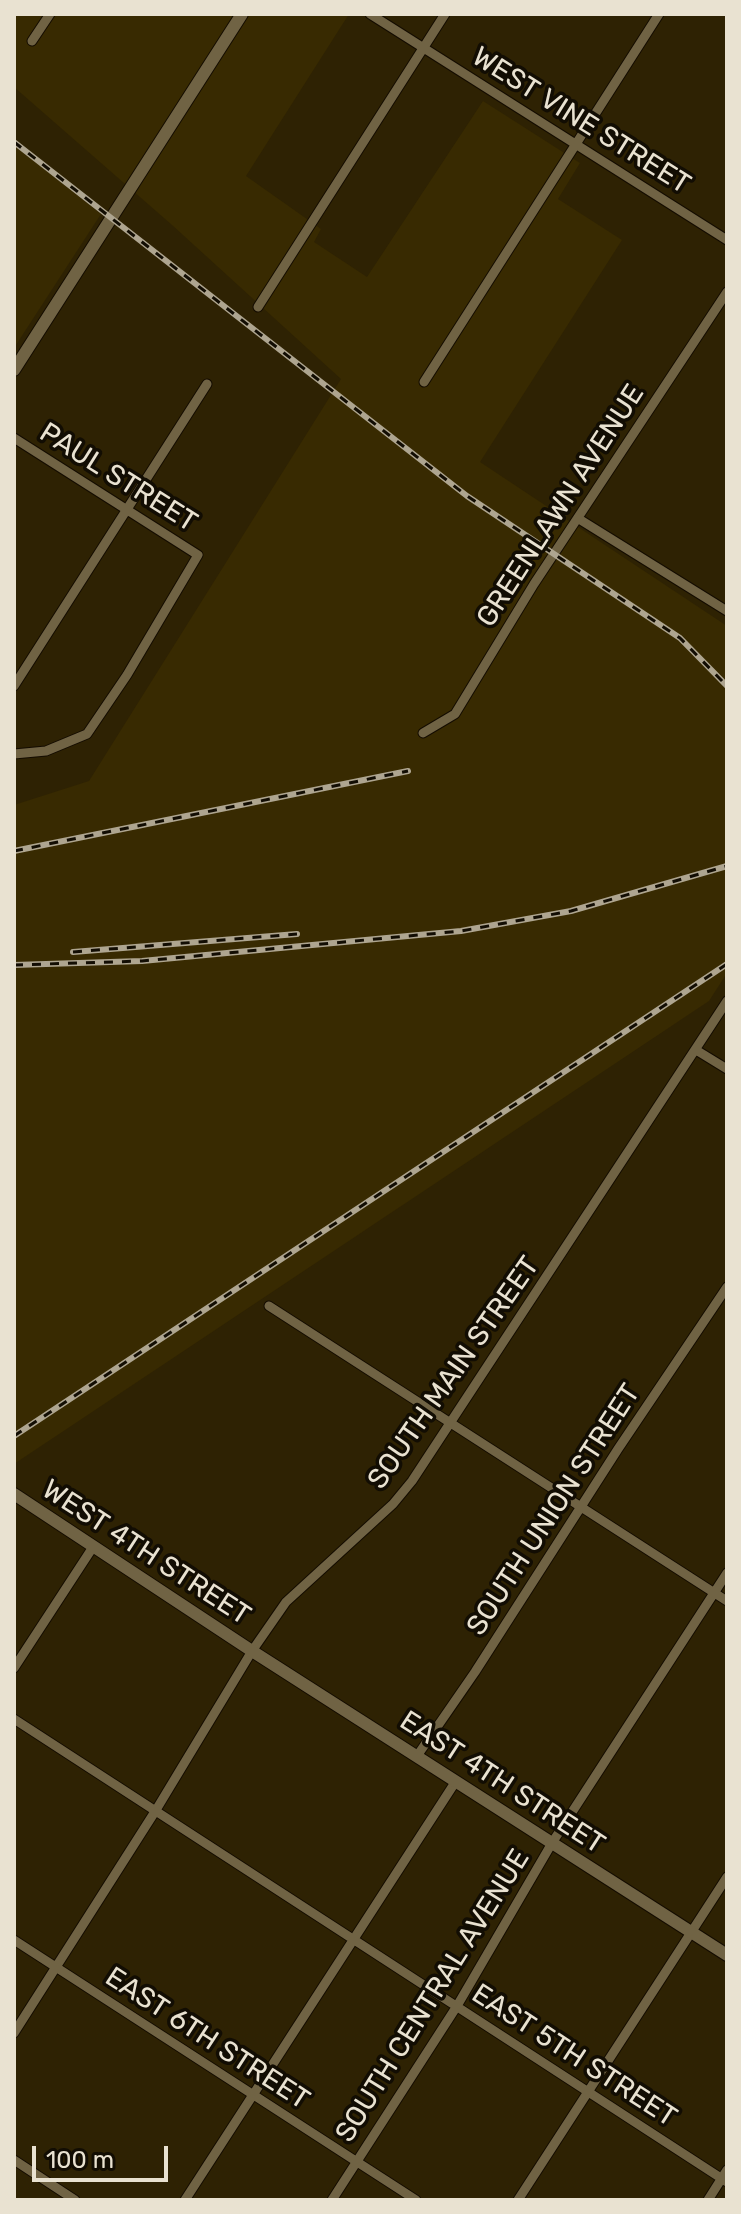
<!DOCTYPE html>
<style>
body{margin:0}
#map{position:relative;width:741px;height:2214px;overflow:hidden;background:#2e2203;font-family:Rubik,sans-serif}
canvas{display:block}
.frame{position:absolute;inset:0;border:16px solid #e9e2d1;pointer-events:none}
.scale{position:absolute;left:32px;top:2146px;width:136px;height:36px;box-sizing:border-box;border:4px solid #e9e2d1;border-top:0;padding-left:10px;font-size:24px;line-height:28px;white-space:nowrap;color:#e9e2d1;-webkit-text-stroke:6px #120d03;paint-order:stroke}
</style>
<div id="map">
<canvas width="741" height="2214"></canvas>
<div class="frame"></div>
<div class="scale">100 m</div>
</div>
<script>
const ctx = document.querySelector('canvas').getContext('2d');
ctx.lineJoin = 'round';
function paint(path, color) { ctx.fillStyle = color; ctx.fill(path, 'evenodd'); }
const toPath = rows => new Path2D(rows.map(r => 'M' + r).join(''));
function stroke(path, color, width, dash) { ctx.strokeStyle = color; ctx.lineWidth = width; ctx.lineCap = dash ? 'butt' : 'round'; ctx.setLineDash(dash || []); ctx.stroke(path); }
function label(font, color, halo, rows, align = 'center') {
  ctx.font = font + ' Rubik,sans-serif'; ctx.lineWidth = 7; ctx.setLineDash([]); ctx.textBaseline = 'middle'; ctx.strokeStyle = halo; ctx.fillStyle = color; for (const [text, x, y, turn = 0] of rows) {
    ctx.save(); ctx.translate(x, y); ctx.rotate((+turn || 0) * Math.PI / 180); ctx.textAlign = isNaN(turn) ? turn : align; if (halo) ctx.strokeText(text, 0, 0); ctx.fillText(text, 0, 0); ctx.restore();
  }
}
paint(toPath([
 [14,14,349,14,246,176,321,229,314,242,367,277,483,101,580,163,558,199,622,240,480,462,727,626,727,973,709,1001,14,1464,14,805,89,781,341,379,172,225,14,87],
 [14,145,101,214,14,348]
]), '#382a01');
const street = toPath([
 [370,14,727,240],
 [32,41,50,14],
 [258,307,445,14],
 [424,382,659,14],
 [14,438,198,555,127,675,87,734,46,751,14,754],
 [579,519,727,611],
 [14,686,207,384],
 [423,733,455,714,534,584,727,292],
 [696,1050,727,1069],
 [269,1306,727,1601],
 [14,1668,93,1547],
 [14,1719,727,2182],
 [417,1756,475,1672,618,1449,727,1287],
 [14,1940,416,2200],
 [14,2033,156,1810,252,1651,286,1602,393,1504,412,1481,727,1001],
 [14,2160,75,2200],
 [185,2200,456,1781],
 [332,2200,457,2006,552,1843,727,1573],
 [518,2200,727,1877],
 [708,2200,727,2170]
]);
const secondary = toPath([
 [14,370,242,14],
 [14,1494,252,1651,727,1955]
]);
stroke(street, '#140c00', 11);
stroke(secondary, '#140c00', 14);
stroke(street, '#706344', 9);
stroke(secondary, '#706344', 12);
const rail = toPath([
 [14,142,467,496,680,638,727,686],
 [14,851,408,771],
 [73,952,297,934],
 [14,965,142,961,461,931,571,911,727,866],
 [14,1436,727,964]
]);
stroke(rail, '#aea590', 6);
stroke(rail, '#120d03', 3, [9]);
label('28px', '#e9e2d1', '#120d03', [
 ["WEST VINE STREET",581,121,32],
 ["PAUL STREET",118,478,32],
 ["GREENLAWN AVENUE",561,506,-57],
 ["SOUTH MAIN STREET",454,1373,-55],
 ["SOUTH UNION STREET",554,1510,-57],
 ["WEST 4TH STREET",146,1553,33],
 ["EAST 4TH STREET",502,1783,33],
 ["SOUTH CENTRAL AVENUE",433,1996,-58],
 ["EAST 6TH STREET",207,2039,33],
 ["EAST 5TH STREET",574,2056,33]
]);
</script>
